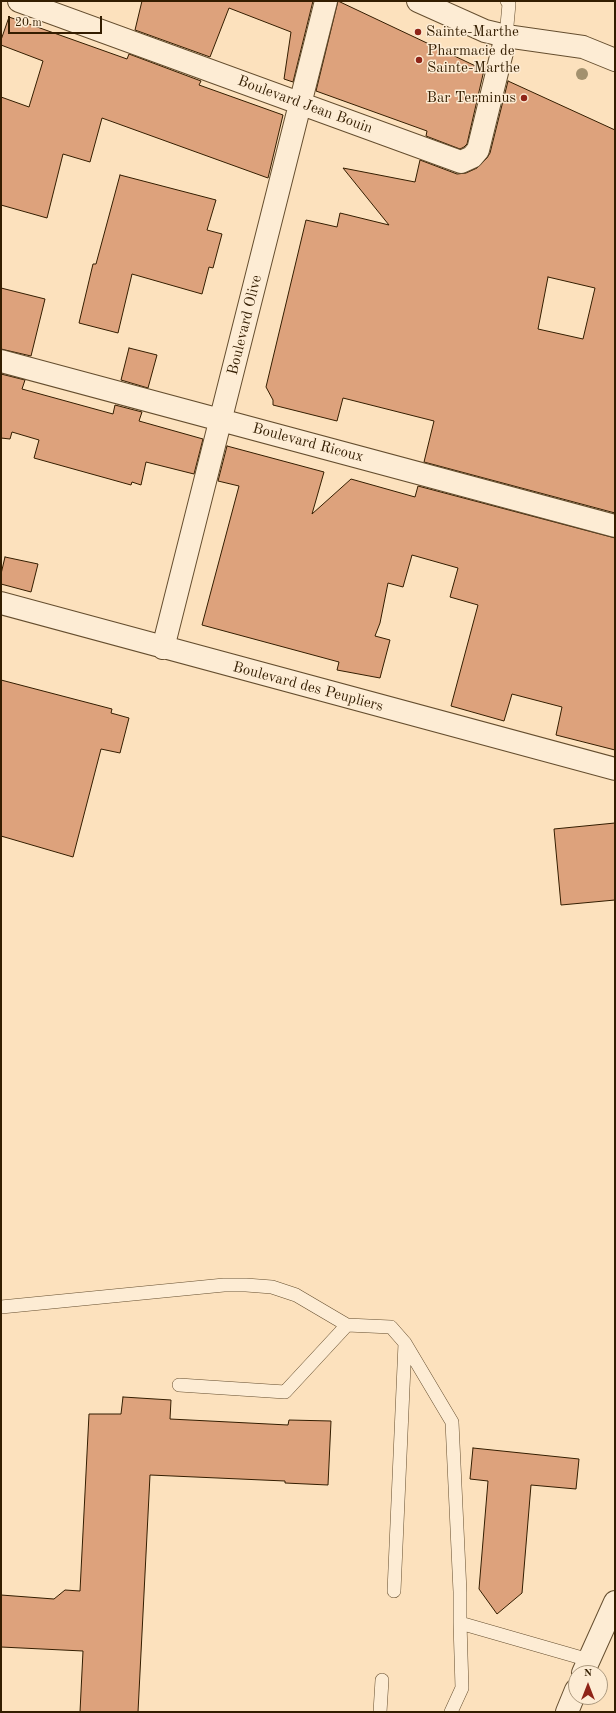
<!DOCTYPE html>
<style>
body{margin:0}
#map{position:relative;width:616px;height:1713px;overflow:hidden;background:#fce1bd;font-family:"Old Standard TT",serif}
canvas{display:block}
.frame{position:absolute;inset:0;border:2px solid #331d00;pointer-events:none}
.north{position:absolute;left:568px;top:1665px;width:40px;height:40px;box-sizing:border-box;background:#fdecd4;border:1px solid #ac997f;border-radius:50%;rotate:0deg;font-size:11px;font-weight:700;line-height:16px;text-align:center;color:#331d00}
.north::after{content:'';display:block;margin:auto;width:14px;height:18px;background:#8f2418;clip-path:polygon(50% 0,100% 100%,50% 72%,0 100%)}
.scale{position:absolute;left:8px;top:16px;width:94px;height:18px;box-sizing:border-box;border:2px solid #331d00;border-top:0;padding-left:5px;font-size:12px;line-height:14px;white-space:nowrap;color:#331d00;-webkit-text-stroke:3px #fdecd4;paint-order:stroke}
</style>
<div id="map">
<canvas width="616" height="1713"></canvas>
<div class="frame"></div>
<div class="north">N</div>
<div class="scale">20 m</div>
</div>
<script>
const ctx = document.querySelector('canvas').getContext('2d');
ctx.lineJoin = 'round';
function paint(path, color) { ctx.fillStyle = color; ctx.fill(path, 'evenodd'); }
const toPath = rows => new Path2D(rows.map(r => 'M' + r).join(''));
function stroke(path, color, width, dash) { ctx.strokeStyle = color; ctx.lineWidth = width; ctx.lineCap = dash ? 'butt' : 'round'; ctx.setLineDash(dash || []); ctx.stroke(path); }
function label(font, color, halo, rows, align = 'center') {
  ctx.font = font + ' "Old Standard TT",serif'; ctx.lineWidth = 3; ctx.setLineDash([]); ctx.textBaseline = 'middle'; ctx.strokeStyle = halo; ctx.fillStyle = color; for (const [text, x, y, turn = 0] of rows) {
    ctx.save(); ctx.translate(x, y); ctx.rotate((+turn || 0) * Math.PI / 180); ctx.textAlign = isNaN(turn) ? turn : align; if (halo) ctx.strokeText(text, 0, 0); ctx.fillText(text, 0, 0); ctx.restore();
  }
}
const building = toPath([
 [142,1,313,1,293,82,284,79,291,32,229,8,210,57,135,30,142,1],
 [338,1,484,70,467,144,464,147,460,149,426,136,427,131,316,91,338,1],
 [9,17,127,59,129,54,201,81,199,85,283,115,268,178,102,118,90,162,63,154,47,218,1,205,1,97,29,107,43,61,1,45,1,40,9,17],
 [508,81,615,130,615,513,424,462,434,421,343,398,337,421,273,405,273,400,266,387,306,220,337,227,340,213,389,225,343,168,415,182,420,160,457,174,466,173,477,168,487,158,490,153,508,81],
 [548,277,595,288,583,339,538,329,548,277],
 [120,175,216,200,207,230,222,234,213,268,209,267,202,294,132,274,118,333,79,323,93,264,96,264,120,175],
 [1,288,45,299,31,356,1,349,1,288],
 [129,348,157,355,148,388,121,380,129,348],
 [1,374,25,380,22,389,113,414,115,405,142,412,139,421,203,439,194,474,146,462,141,485,132,482,131,485,34,458,39,440,12,432,10,439,1,438,1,374],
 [227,446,324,472,312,514,351,479,415,497,418,486,615,538,615,750,556,735,562,707,512,694,504,721,451,706,478,605,450,597,458,568,412,555,403,587,388,583,380,623,375,636,390,640,380,678,337,670,339,662,202,625,239,486,218,481,227,446],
 [5,557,38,564,31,592,1,584,1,574,5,557],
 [1,680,112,709,111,713,129,718,120,753,101,749,73,857,1,836,1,680],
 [615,823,615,900,561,905,554,829,615,823],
 [123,1397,171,1400,170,1419,288,1425,289,1420,331,1421,328,1485,285,1483,285,1481,150,1475,138,1712,80,1712,83,1651,1,1647,1,1595,54,1599,65,1590,80,1591,89,1414,121,1414,123,1397],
 [473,1448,579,1459,576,1489,531,1485,522,1593,497,1614,479,1589,488,1481,470,1479,473,1448]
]);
paint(building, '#dda27c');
stroke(building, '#331d00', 1);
const lane = toPath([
 [506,36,509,4,507,1],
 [1,1307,224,1285,246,1285,272,1287,296,1295,347,1325],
 [179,1385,285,1392,347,1325,391,1327,405,1343,452,1422,460,1592,460,1623,589,1660],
 [394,1591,405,1343],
 [380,1712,382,1680],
 [451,1712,462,1688,460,1623]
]);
const street = toPath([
 [19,1,461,162,472,157,478,150,506,36],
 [418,1,485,31,506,36,583,47,615,60],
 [1,361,615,526],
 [1,603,615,769],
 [163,648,326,1],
 [583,1673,615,1602],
 [567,1712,576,1690]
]);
stroke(lane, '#654e2f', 14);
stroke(street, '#654e2f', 24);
stroke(lane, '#fdecd4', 13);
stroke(street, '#fdecd4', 22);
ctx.fillStyle = '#a3916e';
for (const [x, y] of [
 [582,74]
]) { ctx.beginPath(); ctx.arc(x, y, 6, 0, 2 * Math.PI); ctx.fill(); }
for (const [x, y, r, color] of [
 [418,32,4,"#8f2418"],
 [419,60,4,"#8f2418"],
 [524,98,4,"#8f2418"]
]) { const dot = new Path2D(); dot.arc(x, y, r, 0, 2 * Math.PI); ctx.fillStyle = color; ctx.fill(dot); stroke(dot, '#fdecd4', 1.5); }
label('15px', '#331d00', '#fdecd4', [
 ["Sainte-Marthe",426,32],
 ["Pharmacie de",427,51],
 ["Sainte-Marthe",427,68],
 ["Bar Terminus",516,98,"right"]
], 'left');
label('15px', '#331d00', '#fdecd4', [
 ["Boulevard Jean Bouin",305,105,20],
 ["Boulevard Olive",245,325,-76],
 ["Boulevard Ricoux",308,443,15],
 ["Boulevard des Peupliers",308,687,15]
]);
</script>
